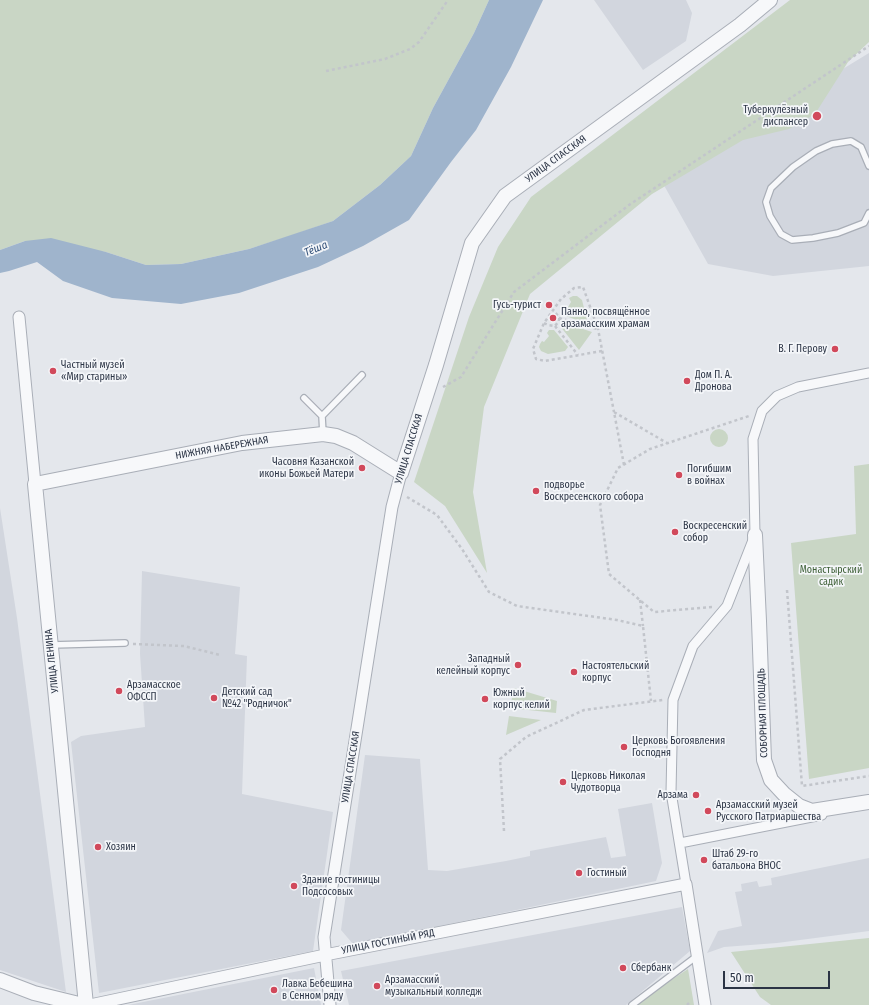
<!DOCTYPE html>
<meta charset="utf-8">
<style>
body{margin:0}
#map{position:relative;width:869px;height:1005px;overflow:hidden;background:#e4e7ec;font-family:"Fira Sans Condensed",sans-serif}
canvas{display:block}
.scale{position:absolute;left:723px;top:971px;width:107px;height:18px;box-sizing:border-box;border:2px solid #2b3445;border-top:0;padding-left:5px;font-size:12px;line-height:14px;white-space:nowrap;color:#2b3445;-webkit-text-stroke:3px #f4f6f9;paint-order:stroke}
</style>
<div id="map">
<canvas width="869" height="1005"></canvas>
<div class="scale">50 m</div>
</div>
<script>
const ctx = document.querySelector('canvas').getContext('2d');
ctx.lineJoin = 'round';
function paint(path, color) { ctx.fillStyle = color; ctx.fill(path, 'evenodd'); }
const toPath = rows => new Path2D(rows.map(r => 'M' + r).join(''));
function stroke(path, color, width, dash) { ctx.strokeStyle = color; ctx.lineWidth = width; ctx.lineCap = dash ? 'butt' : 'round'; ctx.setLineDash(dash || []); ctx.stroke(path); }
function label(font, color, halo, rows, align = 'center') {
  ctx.font = font + ' "Fira Sans Condensed",sans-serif'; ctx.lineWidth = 3.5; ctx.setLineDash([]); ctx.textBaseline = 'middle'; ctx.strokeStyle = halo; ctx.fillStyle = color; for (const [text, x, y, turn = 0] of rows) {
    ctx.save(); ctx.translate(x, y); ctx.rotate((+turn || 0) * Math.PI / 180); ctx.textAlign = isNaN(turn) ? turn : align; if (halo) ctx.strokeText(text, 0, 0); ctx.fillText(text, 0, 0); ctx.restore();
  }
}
paint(toPath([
 [594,0,686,0,692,13,686,41,643,70],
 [869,53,869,266,773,276,708,264,661,180],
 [0,508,17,618,66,992,0,970],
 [142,571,240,587,235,654,247,656,242,794,333,812,313,951,99,993,71,742,81,736,145,727,140,654],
 [365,755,420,759,428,870,447,871,506,861,530,856,530,851,606,837,611,858,626,856,618,809,652,803,662,863,656,881,353,944,341,930],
 [869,858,869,931,777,943,724,947,707,953,718,931,742,926,735,892,742,891,741,884,757,881,759,887,772,885,771,878],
 [682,907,690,951,626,1005,349,1005,341,971],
 [314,968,321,1005,128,1005]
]), '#d2d6de');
paint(toPath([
 [0,0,489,0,474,33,433,108,411,156,380,185,333,221,293,235,249,249,181,264,146,265,106,252,25,241,0,250],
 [790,0,869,0,869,42,848,62,815,114,789,129,743,140,652,194,530,294,484,407,473,492,487,573,445,506,414,482,469,317,498,247,531,197],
 [573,296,577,296,582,300,587,320,585,323,563,315,561,311,563,309,567,309,571,302,569,298],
 [562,322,592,332,579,350,560,326],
 [549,330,554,330,568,347,565,351,548,354,541,351,539,347,540,344,542,341,544,342,549,336,547,333],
 '710 438a9 9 0 1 1 18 0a9 9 0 1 1-18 0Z',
 [869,464,869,768,809,779,791,543,856,534,854,466],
 [514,688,557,701,556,713,510,708],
 [509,716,541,720,506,735],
 [869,938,869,1005,771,1005,760,997,731,952],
 [688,969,694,1005,633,1005]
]), '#c9d6c5');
paint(toPath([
 [489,0,543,0,511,67,476,130,451,162,409,220,363,246,318,267,239,293,181,304,112,298,63,281,37,262,9,271,0,273,0,250,25,241,51,238,106,252,146,265,181,264,249,249,333,221,380,185,411,156,433,108,474,33]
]), '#9fb4cc');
const service = toPath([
 [869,166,861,147,851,141,832,144,816,151,793,167,771,188,766,202,770,216,781,234,792,240,813,238,838,233,864,223,869,213],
 [304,398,322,416,362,375],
 [322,416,323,434],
 [51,645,125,643],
 [632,1005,697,956]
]);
const pedestrian = toPath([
 [680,843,822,815],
 [686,884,671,792,673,700,693,646,727,606,755,535,753,439,762,411,777,396,798,387,869,373]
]);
const minor = toPath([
 [19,317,35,484],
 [90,1005,325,955,686,884,705,1005],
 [330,1005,324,937,392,507,401,473]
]);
const tertiary = toPath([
 [755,535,759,621,764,760,771,780,784,794,799,806,812,811,869,802],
 [0,980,34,993,83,1005],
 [86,1005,35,484,242,443,323,434,336,436,353,443,401,473,436,365,472,243,505,196,740,25,770,0]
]);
stroke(service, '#a9aeb7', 8);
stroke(pedestrian, '#a9aeb7', 11);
stroke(minor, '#a9aeb7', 13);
stroke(tertiary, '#a9aeb7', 16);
stroke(toPath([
 [326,71,385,59,410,49,419,42,448,0],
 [559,318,597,329],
 [544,323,548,325,555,326,559,321,559,317,553,310],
 [555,326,578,355],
 [602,351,545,361,536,359,533,349,544,323,561,299,574,288,583,287,598,329,614,412],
 [443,387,461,377,514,292,629,205,869,46],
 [624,465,614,412,667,443],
 [407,497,437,515,462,549,489,592,517,606,617,620,643,626,651,701],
 [787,590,802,786,869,776],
 [640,600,643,626],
 [712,607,654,612,609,574,600,505,618,468,650,449,749,416],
 [133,644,184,646,220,655],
 [504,831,500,759,526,737,584,710,663,700],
 [687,1005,689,1003]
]), '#c2c5cb', 2.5, [3, 3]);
stroke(service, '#f7f8fa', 5.5);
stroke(pedestrian, '#f7f8fa', 9);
stroke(minor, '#f7f8fa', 11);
stroke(tertiary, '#f7f8fa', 14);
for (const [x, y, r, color] of [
 [817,116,5,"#d1495b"],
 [549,305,4,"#d1495b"],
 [553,318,4,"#d1495b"],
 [835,349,4,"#d1495b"],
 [53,371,4,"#d1495b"],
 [687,381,4,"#d1495b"],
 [362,468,4,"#d1495b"],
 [679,475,4,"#d1495b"],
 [536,491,4,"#d1495b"],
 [675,532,4,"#d1495b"],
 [518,665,4,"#d1495b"],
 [574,672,4,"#d1495b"],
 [119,691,4,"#d1495b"],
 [214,698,4,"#d1495b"],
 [485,699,4,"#d1495b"],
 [624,747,4,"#d1495b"],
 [563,782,4,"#d1495b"],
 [696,795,4,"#d1495b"],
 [708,811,4,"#d1495b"],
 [98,847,4,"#d1495b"],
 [704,860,4,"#d1495b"],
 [579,873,4,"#d1495b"],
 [294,886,4,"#d1495b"],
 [623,968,4,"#d1495b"],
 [377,986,4,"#d1495b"],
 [274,990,4,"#d1495b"]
]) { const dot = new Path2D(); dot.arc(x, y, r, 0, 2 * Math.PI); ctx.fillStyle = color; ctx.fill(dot); stroke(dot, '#f4f6f9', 1.5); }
label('10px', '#2b3445', '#f4f6f9', [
 ["Туберкулёзный",808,110,"right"],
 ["диспансер",808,122,"right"],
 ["Гусь-турист",541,305,"right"],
 ["Панно, посвящённое",561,312],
 ["арзамасским храмам",561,324],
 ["В. Г. Перову",827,349,"right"],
 ["Частный музей",61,365],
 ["«Мир старины»",61,377],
 ["Дом П. А.",695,375],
 ["Дронова",695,387],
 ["Часовня Казанской",354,462,"right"],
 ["иконы Божьей Матери",354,474,"right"],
 ["Погибшим",687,469],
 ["в войнах",687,481],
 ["подворье",544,485],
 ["Воскресенского собора",544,497],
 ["Воскресенский",683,526],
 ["собор",683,538],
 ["Западный",510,659,"right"],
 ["келейный корпус",510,671,"right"],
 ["Настоятельский",582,666],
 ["корпус",582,678],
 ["Арзамасское",127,685],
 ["ОФССП",127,697],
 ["Детский сад",222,692],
 ["№42 \"Родничок\"",222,704],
 ["Южный",493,693],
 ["корпус келий",493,705],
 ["Церковь Богоявления",632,741],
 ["Господня",632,753],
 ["Церковь Николая",571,776],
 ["Чудотворца",571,788],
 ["Арзама",688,795,"right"],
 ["Арзамасский музей",716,805],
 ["Русского Патриаршества",716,817],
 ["Хозяин",106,847],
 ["Штаб 29-го",712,854],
 ["батальона ВНОС",712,866],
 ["Гостиный",587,873],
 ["Здание гостиницы",302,880],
 ["Подсосовых",302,892],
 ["Сбербанк",631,968],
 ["Арзамасский",385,980],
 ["музыкальный колледж",385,992],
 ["Лавка Бебешина",282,984],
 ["в Сенном ряду",282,996]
], 'left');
label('10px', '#2b3445', '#f4f6f9', [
 ["УЛИЦА СПАССКАЯ",556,159,-36],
 ["НИЖНЯЯ НАБЕРЕЖНАЯ",222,448,-10],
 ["УЛИЦА СПАССКАЯ",409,449,-73],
 ["УЛИЦА ЛЕНИНА",52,661,-96],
 ["СОБОРНАЯ ПЛОЩАДЬ",763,713,-92],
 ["УЛИЦА СПАССКАЯ",351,767,-81],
 ["УЛИЦА ГОСТИНЫЙ РЯД",388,942,-11]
]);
label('10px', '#3f6138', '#f4f6f9', [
 ["Монастырский",831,570],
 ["садик",831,582]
]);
label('italic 11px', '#34527a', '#f4f6f9', [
 ["Тёша",316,249,-22]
]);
</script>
